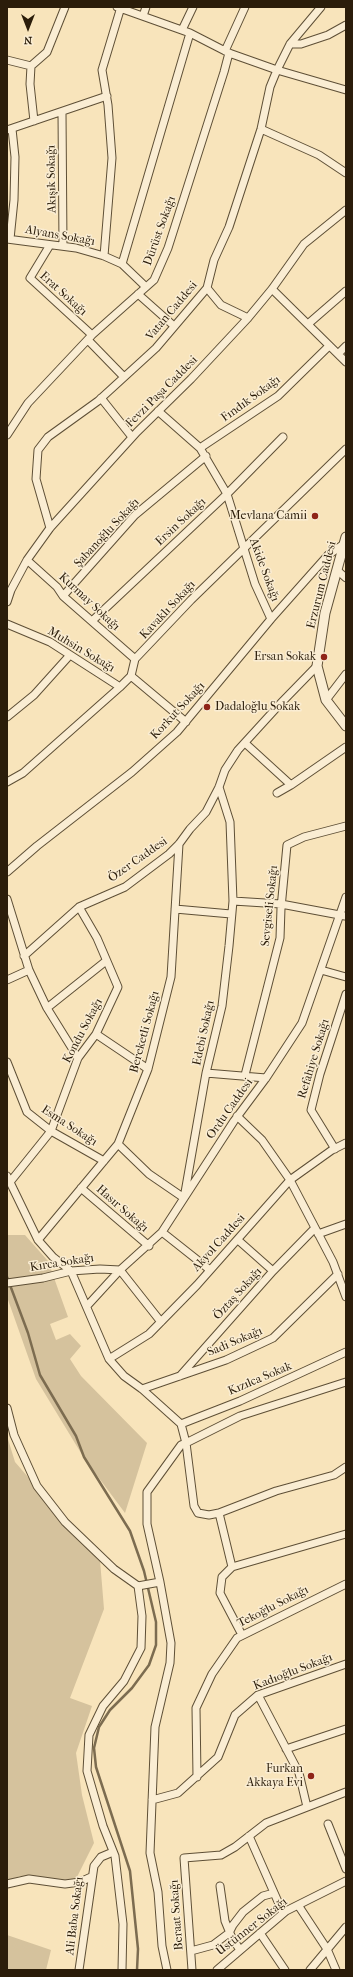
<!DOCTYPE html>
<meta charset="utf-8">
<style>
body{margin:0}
#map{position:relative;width:353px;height:1977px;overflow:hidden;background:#f8e4bb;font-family:"IM FELL French Canon",serif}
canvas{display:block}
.frame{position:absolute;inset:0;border:8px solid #2b1d0a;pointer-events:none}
.north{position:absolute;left:8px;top:8px;width:40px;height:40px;-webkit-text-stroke:3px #faedd3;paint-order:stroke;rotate:180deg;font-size:11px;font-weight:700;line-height:16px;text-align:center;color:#2b1d0a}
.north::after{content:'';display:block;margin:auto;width:14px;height:18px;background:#2b1d0a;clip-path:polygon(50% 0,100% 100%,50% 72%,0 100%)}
</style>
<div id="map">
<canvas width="353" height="1977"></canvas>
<div class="frame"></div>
<div class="north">N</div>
</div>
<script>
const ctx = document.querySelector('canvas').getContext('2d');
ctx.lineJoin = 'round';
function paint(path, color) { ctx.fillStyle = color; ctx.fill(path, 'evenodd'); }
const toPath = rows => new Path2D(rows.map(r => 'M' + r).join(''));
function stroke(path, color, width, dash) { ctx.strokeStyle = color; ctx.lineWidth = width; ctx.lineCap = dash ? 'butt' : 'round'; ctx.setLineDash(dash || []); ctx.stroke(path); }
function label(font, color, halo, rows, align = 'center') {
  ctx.font = font + ' "IM FELL French Canon",serif'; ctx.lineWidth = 3; ctx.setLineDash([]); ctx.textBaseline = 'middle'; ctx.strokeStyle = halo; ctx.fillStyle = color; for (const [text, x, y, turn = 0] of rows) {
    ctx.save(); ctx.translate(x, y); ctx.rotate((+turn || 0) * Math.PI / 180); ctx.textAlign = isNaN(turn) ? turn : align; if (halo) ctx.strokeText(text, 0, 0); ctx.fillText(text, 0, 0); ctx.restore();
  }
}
paint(toPath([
 [7,1235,25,1235,48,1261,68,1317,50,1324,56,1340,70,1334,81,1346,70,1359,81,1376,147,1443,125,1513,84,1458,36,1379,7,1297],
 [7,1436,15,1462,100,1560,104,1609,70,1698,92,1706,76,1753,82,1795,94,1843,74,1883,20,1876,7,1881],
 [7,1935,51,1950,46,1970,7,1970]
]), '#d5c29d');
stroke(toPath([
 [7,1277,28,1333,40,1375,76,1436,84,1457,130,1531,144,1571,156,1622,156,1645,149,1665,132,1688,110,1710,99,1727,94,1748,96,1767,130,1871,138,1949,137,1970]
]), '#7c6c50', 2.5);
const minor = toPath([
 [117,7,190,33,229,53,277,70,346,90],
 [143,16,146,7],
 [182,30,193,7],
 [290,44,301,44,328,35,346,25],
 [225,51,245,7],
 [7,60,31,66,47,52,65,7],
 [31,66,30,84,34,121],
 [62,112,63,246],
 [261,129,319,155,346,173],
 [7,130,107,96],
 [7,239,76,248,104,256,122,264,146,287],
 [10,239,14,200,15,157,12,129],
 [50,245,30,278,92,335],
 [104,256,112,158,108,105,102,70,121,7],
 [122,264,190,33],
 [207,288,221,305,248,318],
 [272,289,346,362],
 [138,294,174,326],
 [308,324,346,291],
 [88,340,124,377],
 [338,354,346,346],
 [101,398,132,437],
 [158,411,200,448,227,494,255,584,271,619],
 [7,435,28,403,92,335,154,280,168,248,224,72,229,53],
 [200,448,278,396,329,346],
 [50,528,36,479,38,450,48,437,98,401,156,348,207,288,214,260,229,227,261,129,270,87,277,70,290,44,321,7],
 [27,560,57,587,63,596,135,659],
 [337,570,346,578],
 [63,596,135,515,206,456],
 [7,602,11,590,27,560,50,528,137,432,191,379,248,318,272,289,304,244,346,210],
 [92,621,227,494,283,437],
 [7,624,50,642,120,687],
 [131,676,186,722],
 [326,700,346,674],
 [7,717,34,695,70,655],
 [245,743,291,785,346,747],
 [7,782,23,773,120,687,131,676,135,659,191,600,346,449],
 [277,793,291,785],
 [7,872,37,846,132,772,177,732,271,619,328,555,344,544],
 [7,899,29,970,47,1008,78,1058],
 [233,901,281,904,345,916],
 [175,909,231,914],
 [24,956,79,907,125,887,169,854,179,844,190,829,206,812,219,787,225,770,238,750,280,704,317,666],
 [321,970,346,977],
 [7,980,29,970],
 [47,1008,106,961],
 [96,1034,148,1069],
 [7,1062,27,1112,51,1131,104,1161],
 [206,1073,266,1078],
 [245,1075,280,938,281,908,287,845,304,837,346,826],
 [237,1116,262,1140,290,1180,333,1262,346,1297],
 [118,1144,149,1174,184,1198,206,1073,222,1006,229,946,233,901,230,822,219,787],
 [335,1149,311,1110,320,1074,346,994],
 [7,1176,38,1240,53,1257,71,1271,109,1359,124,1376,142,1389,181,1424,186,1443,194,1506,198,1513,209,1515,219,1513],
 [10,1182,51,1131,78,1058,96,1034,118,987,97,938,79,907],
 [81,1188,149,1246],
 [162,1232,210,1270],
 [318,1234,346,1224],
 [38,1240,118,1144,148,1069,171,977,179,844],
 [238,1240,273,1271],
 [7,1283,43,1278,71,1271,100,1269,120,1270,161,1322],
 [87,1306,120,1270,162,1232,234,1121,266,1078,302,1023,346,897],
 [109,1359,149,1334,197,1285,290,1180,332,1150,346,1143],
 [180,1376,273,1271,315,1228],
 [142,1389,226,1360,273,1338,338,1274],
 [7,1408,14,1435,37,1486,65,1522,114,1569,138,1586,160,1582],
 [181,1424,240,1401,346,1352],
 [346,1467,334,1475,276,1491,219,1513,232,1567,346,1534],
 [232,1567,222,1577,220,1593,242,1635],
 [258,1695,299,1773,307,1807],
 [286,1749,346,1729],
 [197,1777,196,1708,212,1674,237,1638,346,1584],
 [152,1800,178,1793,218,1757,235,1715,258,1695,346,1664],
 [328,1824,346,1869],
 [249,1836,283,1913],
 [7,1884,29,1879,65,1884,80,1882,91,1877],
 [220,1886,225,1921,232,1938,240,1950],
 [298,1905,327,1949,336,1970],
 [260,1933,285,1970],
 [191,1951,213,1945,229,1933,233,1925,243,1912,263,1896,274,1893],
 [79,1970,94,1866,101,1857,113,1852],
 [122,1970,123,1924,115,1856,103,1826,87,1771,89,1735,103,1706,124,1681,141,1648,142,1616,138,1586],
 [167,1970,162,1946,158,1892,150,1853,155,1727,170,1663,171,1643,160,1582,147,1524,147,1492,181,1445,186,1443,240,1416,346,1382],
 [192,1970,184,1858,221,1855,235,1847,266,1823,346,1792],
 [217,1970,286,1911,346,1881],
 [310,1970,346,1927]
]);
const tertiary = toPath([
 [346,537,325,613,317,666,326,700,346,726]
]);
stroke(minor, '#5e4f36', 9);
stroke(tertiary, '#5e4f36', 11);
stroke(minor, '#faedd3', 7);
stroke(tertiary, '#faedd3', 9);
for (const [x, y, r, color] of [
 [315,516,4,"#8f2418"],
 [324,657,4,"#8f2418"],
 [207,707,4,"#8f2418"],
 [311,1776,4,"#8f2418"]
]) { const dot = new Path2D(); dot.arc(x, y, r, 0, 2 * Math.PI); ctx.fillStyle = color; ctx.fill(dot); stroke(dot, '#faedd3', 1.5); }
label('12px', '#2b1d0a', '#faedd3', [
 ["Akışık Sokağı",52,179,-91],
 ["Dürüst Sokağı",160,231,-70],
 ["Alyans Sokağı",60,236,10],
 ["Erat Sokağı",63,294,42],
 ["Vatan Caddesi",172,311,-50],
 ["Fevzi Paşa Caddesi",162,392,-45],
 ["Fındık Sokağı",251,399,-36],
 ["Ersin Sokağı",181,522,-43],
 ["Şabanoğlu Sokağı",107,533,-47],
 ["Akide Sokağı",264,570,70],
 ["Erzurum Caddesi",322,585,-76],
 ["Kurmay Sokağı",89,602,43],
 ["Kavaklı Sokağı",168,610,-47],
 ["Muhsin Sokağı",81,650,31],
 ["Korkut Sokağı",178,711,-47],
 ["Özer Caddesi",138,860,-35],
 ["Sevgiseli Sokağı",270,906,-84],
 ["Kondu Sokağı",83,1031,-62],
 ["Bereketli Sokağı",145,1032,-75],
 ["Edebi Sokağı",204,1033,-78],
 ["Refahiye Sokağı",314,1059,-73],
 ["Ordu Caddesi",230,1109,-55],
 ["Esma Sokağı",69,1126,33],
 ["Hasır Sokağı",122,1209,41],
 ["Akyol Caddesi",219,1243,-48],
 ["Kırca Sokağı",62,1263,-9],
 ["Öztaş Sokağı",238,1294,-48],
 ["Sadi Sokağı",235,1342,-23],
 ["Kızılca Sokak",260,1379,-23],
 ["Tekoğlu Sokağı",273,1607,-27],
 ["Kadıoğlu Sokağı",293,1672,-21],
 ["Beraat Sokağı",177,1915,-94],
 ["Ali Baba Sokağı",75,1916,-83],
 ["Üstünner Sokağı",252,1927,-38]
]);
label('12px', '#2b1d0a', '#faedd3', [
 ["Mevlana Camii",307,516],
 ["Ersan Sokak",316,657],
 ["Dadaloğlu Sokak",215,707,"left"],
 ["Furkan",303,1769],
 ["Akkaya Evi",303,1783]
], 'right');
</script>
